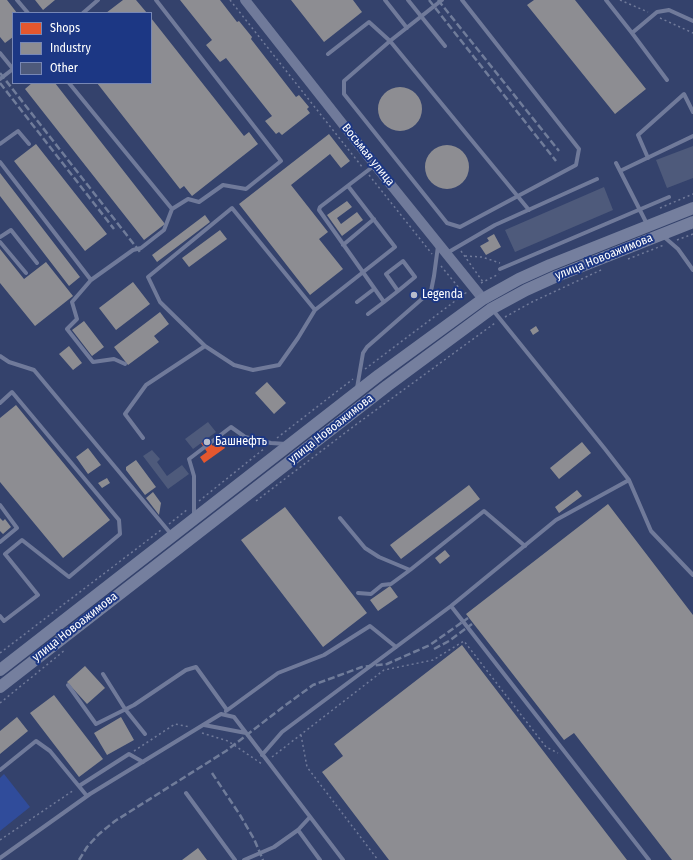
<!DOCTYPE html>
<meta charset="utf-8">
<style>
body{margin:0}
#map{position:relative;width:693px;height:860px;overflow:hidden;background:#34426c;font-family:"Fira Sans Condensed",sans-serif}
canvas{display:block}
.legend{position:absolute;left:12px;top:12px;width:140px;height:72px;box-sizing:border-box;background:#1c3784;border:1px solid #7787b5;margin:0;padding:5px 7px;list-style:none;font-size:12px;color:#fff}
.legend li{display:flex;align-items:center;gap:8px;height:20px}
.legend b{width:20px;border:1px solid #7787b5}
</style>
<div id="map">
<canvas width="693" height="860"></canvas>
<ul class="legend">
<li><b style="height:11px;background:#e4572e"></b>Shops</li>
<li><b style="height:11px;background:#8d8d92"></b>Industry</li>
<li><b style="height:11px;background:#4e5a7b"></b>Other</li>
</ul>
</div>
<script>
const ctx = document.querySelector('canvas').getContext('2d');
ctx.lineJoin = 'round';
function paint(path, color) { ctx.fillStyle = color; ctx.fill(path, 'evenodd'); }
const toPath = rows => new Path2D(rows.map(r => 'M' + r).join(''));
function stroke(path, color, width, dash) { ctx.strokeStyle = color; ctx.lineWidth = width; ctx.lineCap = dash ? 'butt' : 'round'; ctx.setLineDash(dash || []); ctx.stroke(path); }
function label(font, color, halo, rows, align = 'center') {
  ctx.font = font + ' "Fira Sans Condensed",sans-serif'; ctx.lineWidth = 4; ctx.setLineDash([]); ctx.textBaseline = 'middle'; ctx.strokeStyle = halo; ctx.fillStyle = color; for (const [text, x, y, turn = 0] of rows) {
    ctx.save(); ctx.translate(x, y); ctx.rotate((+turn || 0) * Math.PI / 180); ctx.textAlign = isNaN(turn) ? turn : align; if (halo) ctx.strokeText(text, 0, 0); ctx.fillText(text, 0, 0); ctx.restore();
  }
}
paint(toPath([
 [4,774,30,807,0,831,0,778]
]), '#304c9b');
paint(toPath([
 [207,439,213,446,220,441,225,448,204,463,200,457,207,452,201,443]
]), '#e4572e');
paint(toPath([
 [0,0,7,0,17,13,13,13,13,37,5,43,0,37],
 [35,0,55,0,43,10],
 [123,0,136,0,147,13,106,13],
 [180,0,220,0,237,22,239,21,252,37,251,39,296,97,299,95,309,107,307,109,310,113,282,135,279,132,276,134,265,121,272,116,226,58,220,62,206,45,212,40],
 [291,0,353,0,362,12,324,42],
 [534,0,575,0,646,89,615,114,527,5],
 [151,18,244,136,249,132,258,144,192,196,184,186,180,189,97,83,151,83],
 [32,83,55,83,165,224,144,240,25,89],
 '378 109a22 22 0 1 1 44 0a22 22 0 1 1-44 0Z',
 [329,134,350,161,341,168,330,154,291,185,328,232,319,239,343,269,310,295,239,204],
 [36,144,107,234,85,251,14,161],
 '425 167a22 22 0 1 1 44 0a22 22 0 1 1-44 0Z',
 [0,173,80,277,69,286,0,196],
 [347,201,352,207,337,218,341,224,357,212,363,220,342,236,327,215],
 [205,215,210,222,157,262,152,255],
 [220,230,227,239,189,267,182,258],
 [494,234,501,247,486,255,480,246,489,241,487,238],
 [0,249,24,279,46,262,73,296,35,326,0,283],
 [133,282,150,304,116,330,99,308],
 [160,312,169,324,154,336,159,342,128,365,114,347],
 [84,321,104,347,92,356,72,330],
 [536,326,539,331,533,335,530,330],
 [69,346,82,363,73,370,59,354],
 [267,382,286,403,274,414,255,393],
 [16,405,110,520,63,558,0,482,0,418],
 [582,442,591,453,559,479,550,468],
 [88,448,101,465,88,474,76,457],
 [136,460,156,487,145,495,126,470,126,467],
 [107,478,110,483,102,488,98,483],
 [469,485,480,499,401,559,390,545],
 [577,490,582,496,559,513,555,507],
 [153,492,161,503,159,515,146,498],
 [608,504,693,615,693,860,672,860,574,733,564,740,466,614],
 [285,507,367,613,323,647,241,540],
 [0,518,3,521,5,519,11,527,3,534,0,531],
 [445,550,450,556,440,564,435,558],
 [390,586,398,597,378,611,370,600],
 [462,645,471,657,627,860,389,860,322,772,343,756,334,744],
 [85,666,105,688,87,704,67,682],
 [54,695,103,759,79,777,30,713],
 [17,717,28,731,0,754,0,731],
 [121,717,134,740,107,755,94,733],
 [198,848,207,860,182,860]
]), '#8d8d92');
paint(toPath([
 [693,146,693,178,667,188,656,160],
 [604,187,613,210,515,252,505,230],
 [208,422,216,432,193,449,185,439],
 [152,450,160,459,157,462,167,476,182,465,189,474,168,489,143,456]
]), '#4e5a7b');
stroke(toPath([
 [230,0,363,168],
 [620,0,648,12],
 [660,18,693,33],
 [369,175,432,254],
 [660,208,693,194],
 [677,240,693,234],
 [461,251,483,282],
 [465,256,482,257,500,263],
 [628,259,664,245],
 [441,266,464,294],
 [481,283,499,274],
 [505,317,532,302,601,270],
 [365,369,467,292],
 [277,438,353,379],
 [199,501,265,448],
 [256,501,354,426,495,323],
 [169,524,188,509],
 [0,653,161,530],
 [0,703,65,650],
 [202,733,228,741,262,764],
 [301,735,307,767,378,860],
 [134,751,175,724,190,727],
 [272,757,384,670,433,660,464,641,546,747,558,753],
 [0,840,74,790]
]), '#707a9a', 1.5, [2, 3]);
stroke(toPath([
 [17,0,28,13],
 [385,0,407,28],
 [408,0,445,46],
 [442,0,390,41,344,81,344,94,447,223,460,227,576,165,579,149,462,0],
 [606,0,632,33,657,12,669,10,693,21],
 [83,13,98,0],
 [632,33,667,80],
 [0,53,13,69],
 [328,54,369,22,390,41,529,210],
 [0,79,13,69],
 [69,83,172,209],
 [0,144,18,131,29,144],
 [648,158,638,135,684,94,693,112],
 [0,162,91,280,72,302,77,319,67,329,93,362,114,359,125,364],
 [616,163,647,224],
 [375,165,320,207,319,210,384,302,398,291,415,277,403,261,386,274,398,291],
 [620,171,693,136],
 [663,236,678,249,693,270],
 [0,237,11,230,37,263],
 [0,242,26,273],
 [343,245,374,219],
 [447,253,495,225,597,179],
 [500,269,669,197],
 [91,280,133,250,141,248,164,230,172,209,188,199,199,202,223,185,246,189,281,161,156,0],
 [357,302,374,289],
 [492,309,605,449,629,480,651,531,693,575],
 [315,310,298,338,279,365,253,370,234,365,205,346,160,302,148,277,232,208,315,310,395,247,348,186],
 [368,314,384,302],
 [0,356,9,362,34,370,171,534],
 [357,388,363,353,367,347,431,291,434,276,438,246],
 [0,403,12,392,119,520,120,534,69,577,22,540,5,554,38,595,4,621,0,616],
 [143,438,125,414,146,385,205,346],
 [0,505,17,528,0,542],
 [194,516,194,476,189,459,231,427,245,437,271,443,286,444],
 [340,518,365,548,379,557,410,570,484,511,525,546],
 [358,593,371,594,382,585,391,584,410,570],
 [451,606,649,860],
 [103,674,125,709,145,734],
 [68,685,96,724,134,705,186,670,196,667,227,710],
 [226,711,278,673,324,655,370,626,396,647],
 [204,725,246,733],
 [262,755,282,732,451,606,556,520,629,480],
 [0,770,36,741,50,751,87,796],
 [79,786,129,754,143,762],
 [186,793,235,860],
 [310,817,298,830,320,860],
 [0,858,90,794,221,714,234,717,343,860],
 [244,860,274,847,298,830]
]), '#707a9a', 4);
stroke(toPath([
 [245,0,375,165,483,299]
]), '#707a9a', 10);
stroke(toPath([
 [0,670,379,375,483,299,519,279,550,265,693,208],
 [0,687,387,386,491,309,526,290,557,276,693,222]
]), '#757f9e', 12);
stroke(toPath([
 [429,0,556,161],
 [438,0,559,151],
 [0,73,140,252],
 [0,83,114,229],
 [434,649,449,641,472,624],
 [212,773,240,815,254,839,263,860],
 [79,860,87,847,99,834,115,821,226,751,283,707,313,685,362,667,387,664,414,652,430,645,468,618]
]), '#707c9a', 2.5, [7, 3]);
for (const [x, y, r, color] of [
 [414,295,4,"#b8bdcc"],
 [207,442,4,"#b8bdcc"]
]) { const dot = new Path2D(); dot.arc(x, y, r, 0, 2 * Math.PI); ctx.fillStyle = color; ctx.fill(dot); stroke(dot, '#1c3784', 1.5); }
label('12px', '#fff', '#1c3784', [
 ["Восьмая улица",368,155,51],
 ["улица Новоажимова",604,257,-22],
 ["улица Новоажимова",331,429,-38],
 ["улица Новоажимова",75,627,-38]
]);
label('12px', '#fff', '#1c3784', [
 ["Legenda",422,295],
 ["Башнефть",215,442]
], 'left');
</script>
